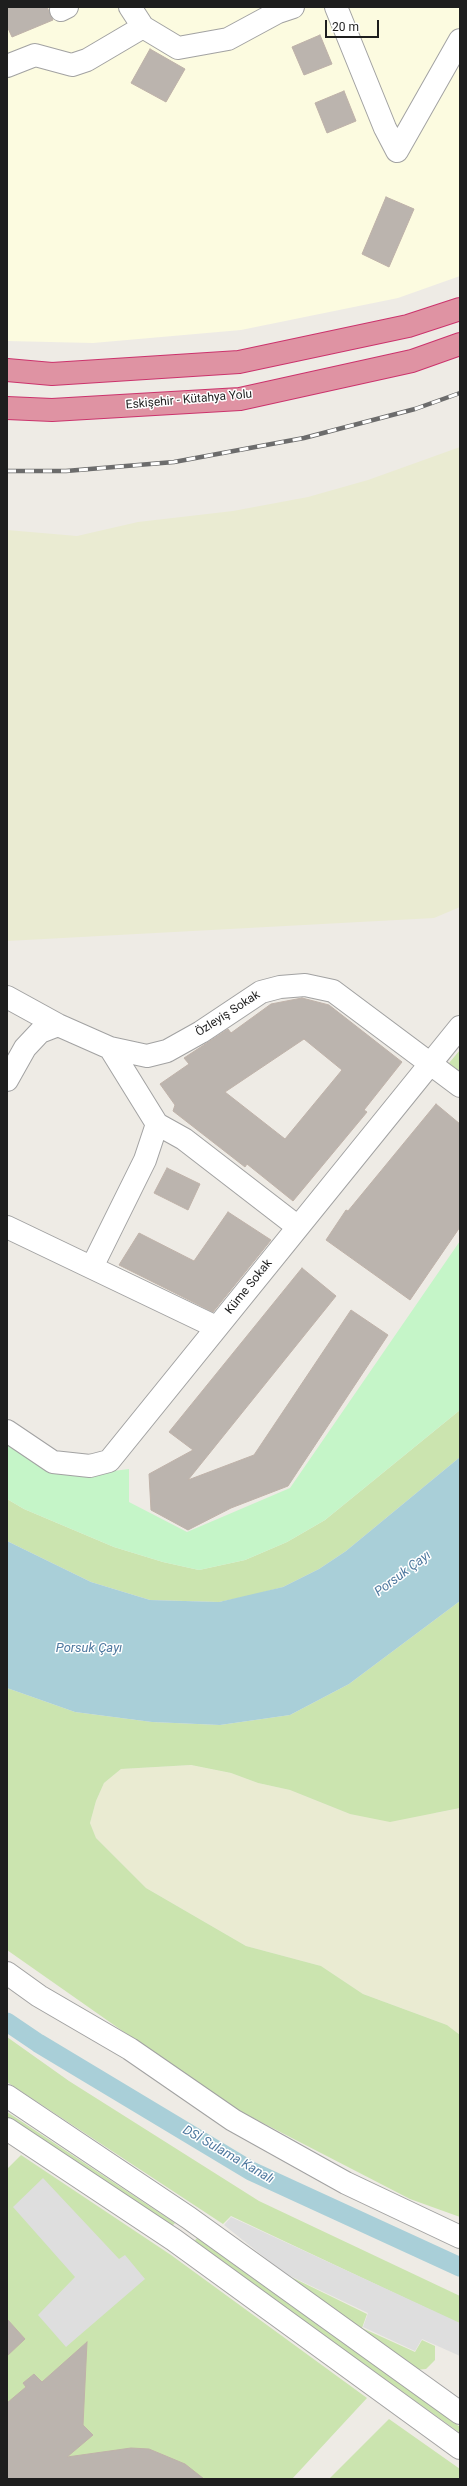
<!DOCTYPE html>
<meta charset="utf-8">
<style>
body{margin:0}
#map{position:relative;width:467px;height:2486px;overflow:hidden;background:#eeebe5;font-family:Roboto,sans-serif}
canvas{display:block}
.frame{position:absolute;inset:0;border:8px solid #1e1e1e;pointer-events:none}
.scale{position:absolute;left:325px;top:20px;width:54px;height:18px;box-sizing:border-box;border:2px solid #1e1e1e;border-top:0;padding-left:5px;font-size:12px;line-height:14px;white-space:nowrap;color:#1e1e1e;-webkit-text-stroke:3px #fff;paint-order:stroke}
</style>
<div id="map">
<canvas width="467" height="2486"></canvas>
<div class="frame"></div>
<div class="scale">20 m</div>
</div>
<script>
const ctx = document.querySelector('canvas').getContext('2d');
ctx.lineJoin = 'round';
function paint(path, color) { ctx.fillStyle = color; ctx.fill(path, 'evenodd'); }
const toPath = rows => new Path2D(rows.map(r => 'M' + r).join(''));
function stroke(path, color, width, dash) { ctx.strokeStyle = color; ctx.lineWidth = width; ctx.lineCap = dash ? 'butt' : 'round'; ctx.setLineDash(dash || []); ctx.stroke(path); }
function label(font, color, halo, rows, align = 'center') {
  ctx.font = font + ' Roboto,sans-serif'; ctx.lineWidth = 3; ctx.setLineDash([]); ctx.textBaseline = 'middle'; ctx.strokeStyle = halo; ctx.fillStyle = color; for (const [text, x, y, turn = 0] of rows) {
    ctx.save(); ctx.translate(x, y); ctx.rotate((+turn || 0) * Math.PI / 180); ctx.textAlign = isNaN(turn) ? turn : align; if (halo) ctx.strokeText(text, 0, 0); ctx.fillText(text, 0, 0); ctx.restore();
  }
}
paint(toPath([
 [7,7,460,7,460,276,398,298,241,330,93,343,7,341]
]), '#fcfbe0');
paint(toPath([
 [460,447,460,907,434,918,7,941,7,530,77,536,138,522,233,511,308,497,368,480],
 [191,1765,231,1773,258,1783,290,1790,350,1814,436,1813,460,1808,460,2035,447,2025,363,1994,321,1966,246,1946,146,1888,96,1838,90,1823,96,1801,104,1783,121,1769]
]), '#eaebd2');
paint(toPath([
 [460,1050,460,1072,449,1063],
 [460,1410,460,1457,346,1551,319,1569,283,1587,253,1595,219,1602,150,1600,91,1582,7,1541,7,1499,24,1509,114,1547,163,1562,199,1570,245,1560,287,1542,325,1520],
 [460,1601,460,1808,390,1822,350,1814,290,1790,258,1783,231,1773,191,1765,121,1769,104,1783,96,1801,90,1823,96,1838,146,1888,246,1946,321,1966,363,1994,447,2025,460,2035,460,2217,410,2199,228,2105,7,1950,7,1688,75,1712,152,1722,220,1725,290,1715,349,1684],
 [7,2037,69,2081,259,2201,460,2296,460,2324,231,2216,223,2224,7,2082],
 [7,2112,27,2125,175,2223,172,2226,25,2129,7,2118],
 [21,2155,171,2255,367,2398,292,2479,7,2479,7,2169],
 [197,2238,460,2427,460,2433,194,2242],
 [285,2274,367,2314,362,2328,415,2352,422,2340,435,2346,435,2360,426,2369,415,2370],
 [389,2419,460,2469,460,2479,329,2479]
]), '#cbe4af');
paint(toPath([
 [460,1241,460,1410,325,1520,287,1542,245,1560,199,1570,163,1562,114,1547,24,1509,7,1499,7,1440,81,1475,129,1469,129,1502,187,1532,290,1488]
]), '#c5f5c8');
paint(toPath([
 [43,2178,119,2259,125,2255,145,2279,66,2347,38,2315,75,2277,13,2207],
 [231,2217,460,2323,460,2356,422,2339,415,2351,363,2327,368,2313,284,2273,224,2225]
]), '#dedede');
paint(toPath([
 [460,1457,460,1601,349,1684,290,1715,220,1725,152,1722,75,1712,7,1688,7,1541,91,1582,150,1600,219,1602,283,1587,319,1569,346,1551]
]), '#a9cfd8');
stroke(toPath([
 [7,2022,38,2043,251,2171,460,2267]
]), '#a9cfd8', 19);
const building = toPath([
 [7,7,47,7,53,20,12,37,7,26,7,7],
 [320,35,332,64,304,75,292,47,320,35],
 [150,49,185,69,166,102,131,83,150,49],
 [344,91,356,121,327,133,315,103,344,91],
 [386,197,414,209,389,267,362,254,386,197],
 [302,998,329,1005,402,1062,364,1110,367,1112,293,1201,247,1164,245,1167,173,1111,175,1105,160,1084,189,1064,184,1058,228,1029,231,1033,271,1004,302,998],
 [304,1039,342,1070,285,1139,225,1092,304,1039],
 [436,1104,460,1124,460,1227,410,1300,326,1240,346,1210,348,1211,436,1104],
 [167,1168,200,1184,188,1210,154,1193,167,1168],
 [228,1212,271,1240,213,1312,119,1265,139,1233,194,1261,228,1212],
 [302,1268,336,1296,188,1480,254,1455,351,1310,388,1335,288,1486,231,1508,188,1530,151,1510,149,1474,193,1450,169,1432,302,1268],
 [7,2319,25,2339,7,2356,7,2319],
 [87,2342,83,2425,93,2435,67,2457,131,2448,149,2449,185,2464,204,2479,7,2479,7,2403,26,2387,23,2383,34,2374,42,2382,87,2342]
]);
paint(building, '#bbb4ae');
stroke(building, '#bfb2a9', 1);
const minor = toPath([
 [130,7,143,27],
 [336,7,385,128,397,151,460,40],
 [61,10,67,7],
 [7,66,35,55,72,65,87,60,143,27,178,48,228,39,278,12,293,7],
 [7,997,58,1025,110,1048,147,1056,167,1051,201,1032,261,992,280,987,305,985,333,991,460,1086],
 [7,1080,25,1048,40,1032,58,1025],
 [157,1124,184,1139,298,1227],
 [7,1227,216,1327],
 [92,1267,145,1160,157,1124,110,1048],
 [7,1431,53,1462,90,1466,109,1461,460,1027],
 [7,1973,39,1996,130,2049,233,2120,346,2183,460,2237],
 [7,2096,189,2218,460,2413],
 [7,2129,174,2240,460,2448]
]);
const highway = toPath([
 [7,370,52,374,239,362,408,326,460,309],
 [7,408,52,410,240,399,412,361,460,344]
]);
stroke(minor, '#a2a2a2', 24);
stroke(highway, '#cb336c', 24);
stroke(minor, '#fff', 22);
stroke(highway, '#df93a3', 22);
const rail = toPath([
 [7,471,66,471,174,462,304,438,415,409,460,393]
]);
stroke(rail, '#6c6c6c', 4.5);
stroke(rail, '#fff', 3, [9]);
label('12px', '#1e1e1e', '#fff', [
 ["Eskişehir - Kütahya Yolu",189,400,-5],
 ["Özleyiş Sokak",228,1014,-33],
 ["Küme Sokak",249,1287,-51]
]);
label('italic 13px', '#4f799f', '#fff', [
 ["Porsuk Çayı",403,1574,-37],
 ["Porsuk Çayı",89,1649],
 ["DSİ Sulama Kanalı",228,2155,30]
]);
</script>
